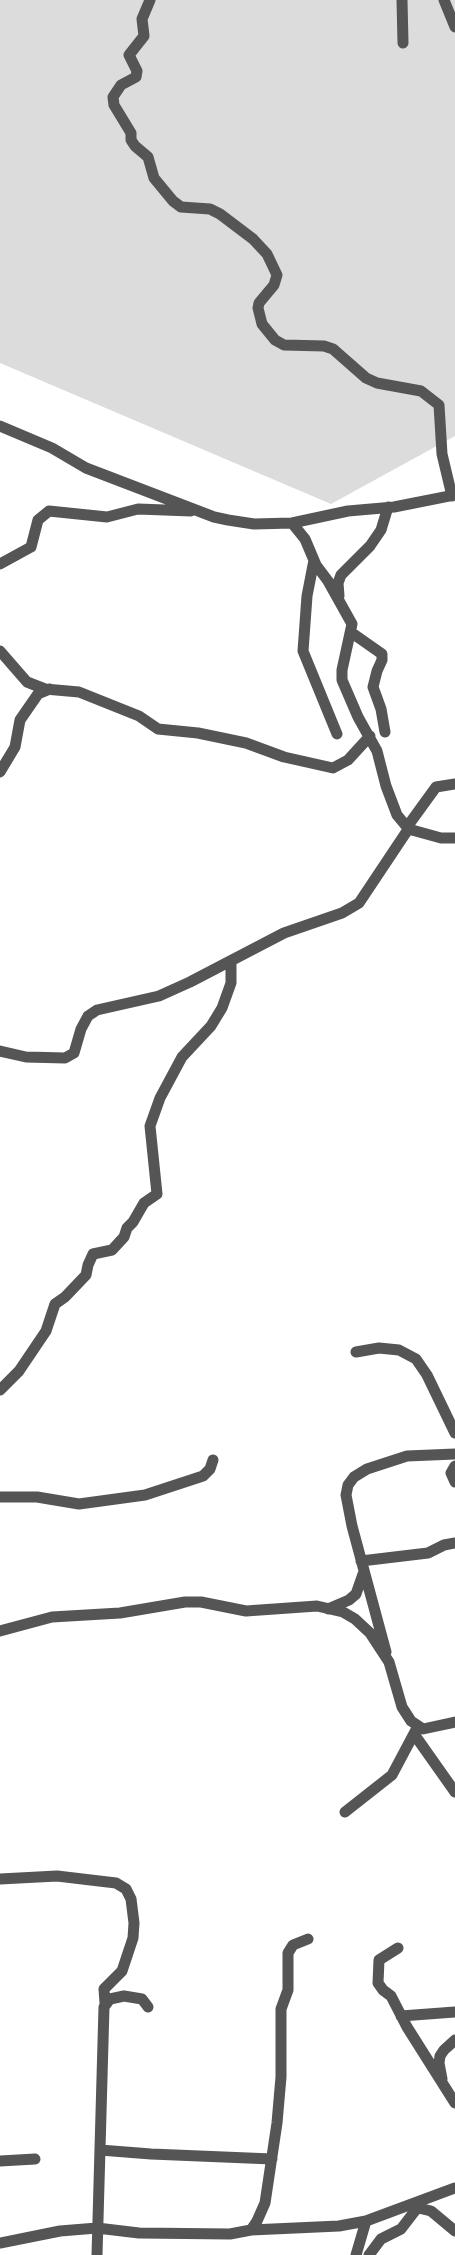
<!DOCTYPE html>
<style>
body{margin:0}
canvas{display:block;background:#fff}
</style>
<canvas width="455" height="2255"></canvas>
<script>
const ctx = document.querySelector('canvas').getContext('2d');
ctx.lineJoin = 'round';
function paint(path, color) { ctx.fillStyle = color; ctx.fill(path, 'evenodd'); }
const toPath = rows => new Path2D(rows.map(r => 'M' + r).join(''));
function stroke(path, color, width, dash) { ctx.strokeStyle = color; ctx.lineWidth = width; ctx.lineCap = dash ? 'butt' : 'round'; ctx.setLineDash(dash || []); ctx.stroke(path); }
paint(toPath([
 [0,0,455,0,455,436,331,504,0,363]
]), '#dcdcdc');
stroke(toPath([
 [150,0,142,19,144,36,129,55,137,71,136,77,121,85,113,97,114,105,131,133,131,140,135,146,148,157,154,178,173,201,181,207,210,209,220,214,253,239,267,254,277,275,274,285,259,303,258,308,262,324,275,340,284,345,324,346,333,349,366,378,377,383,421,391,439,405,442,454,452,496],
 [402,0,403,43],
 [444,0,455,27],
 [0,426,52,448,86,468,214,517,228,520,254,524,292,523,348,511,394,507,455,495],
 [292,523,305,539,316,565,328,581,352,624,342,670,342,680,358,717,377,751,386,786,397,815,407,827,412,830,441,838,455,838],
 [314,560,307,596,303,651,337,734],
 [0,564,31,547,38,520,49,511,107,517,138,509,191,511],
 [339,596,338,583,341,575,370,546,381,530,388,507],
 [352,633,382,654,382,660,377,671,373,687,381,709,385,732],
 [0,651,27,682,45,689,79,692,139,716,158,729,198,733,246,743,284,757,333,768,348,760,370,736],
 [0,772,15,747,20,720,38,694,50,689],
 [407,827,436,787,455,784],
 [0,1051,26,1057,65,1058,74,1053,81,1029,88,1016,97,1010,159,996,190,982,284,933,342,913,359,903,409,828],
 [356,1352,379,1348,399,1350,416,1359,427,1375,455,1433],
 [0,1390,19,1371,46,1331,55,1304,65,1297,86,1275,88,1265,93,1254,112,1250,124,1237,127,1228,133,1222,144,1203,157,1194,150,1126,160,1098,182,1057,211,1026,222,1008,231,983,231,961],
 [455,1466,451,1473,455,1482],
 [0,1497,37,1497,79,1504,145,1495,203,1476,210,1469,213,1460],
 [361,1561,428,1553,444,1545,455,1543],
 [328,1609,349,1600,356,1594,363,1574],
 [0,1631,52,1617,120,1613,185,1602,201,1602,246,1611,317,1606,343,1612,355,1619,370,1633,389,1662,402,1707,411,1721,423,1729,455,1722],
 [386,1652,352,1526,346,1495,348,1485,354,1477,367,1469,407,1456,455,1454],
 [414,1734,455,1792],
 [345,1812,392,1775,418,1726],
 [0,1879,57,1876,116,1883,126,1889,131,1899,134,1923,133,1938,122,1971,104,1989,105,2003],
 [398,1948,379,1960,378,1983,383,1990,391,1996,407,2027,455,2103],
 [401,2016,455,2012],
 [442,2079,439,2063,440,2056,444,2050,455,2040],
 [100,2150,151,2154,272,2159],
 [0,2161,35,2159],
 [410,2206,431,2211,455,2231],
 [251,2230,257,2221,265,2203,277,2123,281,2077,281,2009,288,1990,288,1953,293,1945,308,1939],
 [0,2243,60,2231,97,2228,139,2233,230,2234,251,2230,339,2226,366,2221,455,2188],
 [97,2255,104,2007,110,1999,124,1996,142,1999,148,2007],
 [356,2255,366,2221],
 [369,2255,381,2239,401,2229,418,2207]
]), '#555', 11);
</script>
